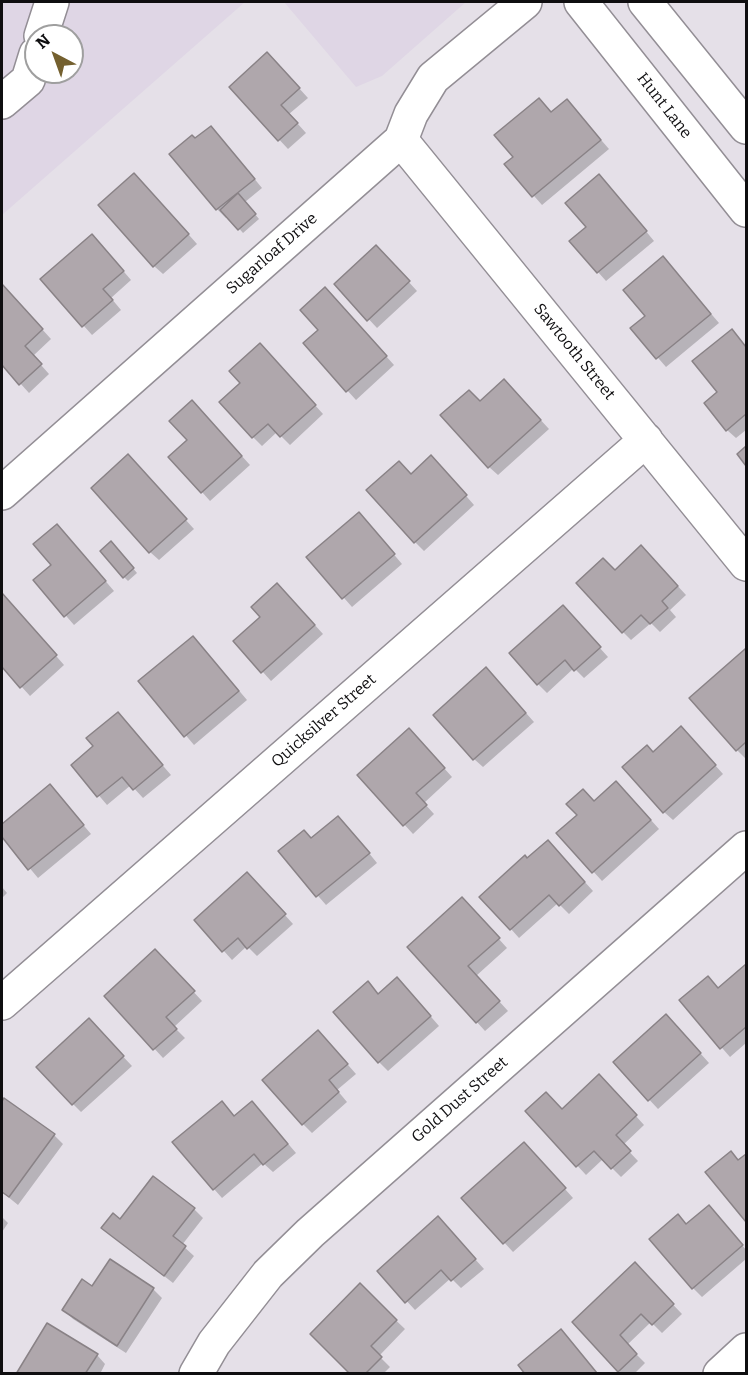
<!DOCTYPE html>
<style>
body{margin:0}
#map{position:relative;width:748px;height:1375px;overflow:hidden;background:#e5e0e8;font-family:Bitter,serif}
canvas{display:block}
.frame{position:absolute;inset:0;border:3px solid #0f0e10;pointer-events:none}
.north{position:absolute;left:24px;top:24px;width:60px;height:60px;box-sizing:border-box;background:#fff;border:2px solid #9f9f9f;border-radius:50%;rotate:319deg;font-size:16px;font-weight:700;line-height:24px;text-align:center;color:#0f0e10}
.north::after{content:'';display:block;margin:auto;width:21px;height:27px;background:#74602f;clip-path:polygon(50% 0,100% 100%,50% 72%,0 100%)}
</style>
<div id="map">
<canvas width="748" height="1375"></canvas>
<div class="frame"></div>
<div class="north">N</div>
</div>
<script>
const ctx = document.querySelector('canvas').getContext('2d');
ctx.lineJoin = 'round';
function fill(path, color) {
  ctx.fillStyle = color;
  ctx.fill(path, 'evenodd');
}
function toPath(rows) {
  const path = new Path2D();
  for (const r of rows) {
    path.moveTo(r[0], r[1]);
    for (let i = 2; i < r.length; i += 2) path.lineTo(r[i], r[i + 1]);
  }
  return path;
}
function strokePath(path, color, width, dash) {
  ctx.strokeStyle = color;
  ctx.lineWidth = width;
  ctx.lineCap = dash ? 'butt' : 'round';
  ctx.setLineDash(dash || []);
  ctx.stroke(path);
}
function write(font, color, halo, rows, align = 'center') {
  ctx.font = font + ' Bitter,serif';
  ctx.lineWidth = 4.5;
  ctx.setLineDash([]);
  ctx.textBaseline = 'middle';
  ctx.strokeStyle = halo;
  ctx.fillStyle = color;
  for (const [text, x, y, turn = 0] of rows) {
    ctx.save();
    ctx.translate(x, y);
    ctx.rotate((+turn || 0) * Math.PI / 180);
    ctx.textAlign = isNaN(turn) ? turn : align;
    if (halo) ctx.strokeText(text, 0, 0);
    ctx.fillText(text, 0, 0);
    ctx.restore();
  }
}
fill(toPath([
 [2,2,245,2,2,215],
 [36,36,72,36,72,72,36,72],
 [284,2,466,2,382,76,356,87]
]), '#dfd6e5');
fill(toPath([
 [276,63,308,98,289,114,306,133,288,149,231,88],
 [567,101,609,149,542,205,506,164,515,157,552,114],
 [220,137,262,188,245,202,259,219,243,233,228,216,226,218,217,209,195,140],
 [143,183,197,244,163,274,154,266],
 [608,185,654,241,606,281,598,272],
 [101,245,131,280,111,298,121,310,92,335,42,279],
 [385,256,417,291,377,328,336,284],
 [671,267,719,323,666,367,632,328,647,316],
 [2,285,51,339,33,356,49,374,29,393,2,363],
 [334,298,394,365,356,400,305,344,320,331],
 [732,331,746,347,746,430,736,438,727,430,719,392],
 [269,354,323,414,290,445,277,432,262,446,253,437,243,383],
 [513,390,549,429,498,475,489,467,480,403],
 [201,411,250,465,210,501,202,492,189,440],
 [136,465,194,529,159,560,150,552],
 [440,466,474,505,424,551,415,542,411,476],
 [367,523,402,564,352,607,308,557],
 [66,535,114,591,74,625,35,580,53,565],
 [115,547,137,573,128,581,124,577],
 [650,556,686,595,670,610,676,617,660,632,651,623,631,640,623,632,615,572],
 [286,593,323,634,271,681,235,641],
 [2,594,64,665,30,696,2,665],
 [571,616,608,657,584,678,574,668,547,693,538,684],
 [202,647,247,700,194,745,140,681],
 [745,651,746,652,746,759,737,750],
 [495,678,534,722,483,767,474,759],
 [118,714,171,775,143,798,131,785,107,805,73,765,95,746],
 [690,737,723,774,673,820,664,812,653,754],
 [418,739,452,777,424,803,434,814,413,834,359,775],
 [50,786,91,834,38,878,2,835,2,826],
 [625,791,659,829,602,881,558,833,594,802],
 [347,826,377,863,326,905,280,852],
 [556,850,593,891,569,914,558,903,519,938,511,929,528,860],
 [256,883,293,924,257,956,247,946,232,960,196,920],
 [2,887,7,893,2,898],
 [471,908,507,948,476,976,508,1011,485,1031,409,947],
 [164,960,202,1001,174,1027,185,1038,163,1058,106,996],
 [746,966,746,1043,730,1057,681,1001,718,989],
 [406,988,439,1026,388,1071,379,1062,379,995],
 [675,1025,709,1063,658,1109,615,1063],
 [97,1029,132,1066,81,1112,73,1104],
 [327,1041,356,1074,337,1090,347,1102,312,1133,303,1124],
 [608,1085,644,1125,623,1145,638,1161,621,1177,603,1159,586,1175,527,1111,562,1110],
 [5,1100,54,1135,63,1144,18,1205,2,1192,2,1104],
 [261,1112,296,1153,273,1172,263,1163,222,1198,214,1189,235,1117],
 [532,1152,573,1198,513,1252,463,1198],
 [746,1156,746,1220,707,1172,739,1162],
 [194,1209,203,1218,182,1245,194,1256,173,1283,103,1228,120,1221],
 [718,1215,746,1250,746,1259,702,1297,693,1288,687,1225],
 [2,1217,8,1223,2,1232],
 [446,1227,484,1269,461,1288,451,1278,415,1310,379,1271],
 [110,1261,153,1289,162,1298,126,1353,73,1319,64,1310,93,1288],
 [635,1265,682,1314,662,1333,651,1322,627,1345,645,1363,634,1374,622,1374,574,1322],
 [360,1286,405,1329,379,1356,390,1367,383,1374,352,1374],
 [97,1355,105,1364,100,1374,18,1374]
]), '#0003');
const building = toPath([
 [267,52,300,88,281,105,298,123,278,141,229,87,267,52],
 [539,98,551,112,567,99,601,140,532,197,504,164,513,157,494,135,539,98],
 [211,126,255,179,216,210,169,154,192,135,195,138,211,126],
 [134,173,189,234,153,267,98,205,134,173],
 [599,174,647,231,597,273,569,241,586,227,565,203,599,174],
 [238,193,256,214,238,230,220,210,238,193],
 [92,234,124,271,103,289,113,300,82,327,40,279,92,234],
 [376,245,410,281,367,321,334,284,376,245],
 [663,256,711,314,656,359,630,328,645,316,623,290,663,256],
 [2,284,43,329,25,346,42,364,19,385,2,365,2,284],
 [325,287,387,356,346,392,303,343,318,330,300,310,325,287],
 [732,329,746,347,746,414,726,431,704,403,717,392,692,361,732,329],
 [260,343,316,405,280,437,268,424,252,438,219,402,240,383,229,371,260,343],
 [504,379,541,420,488,468,440,415,469,390,480,401,504,379],
 [192,400,242,456,201,493,168,457,187,440,169,421,192,400],
 [746,446,746,466,737,454,746,446],
 [128,454,187,519,149,553,91,488,128,454],
 [431,455,467,495,414,543,366,490,399,461,411,474,431,455],
 [359,512,395,554,342,599,306,557,359,512],
 [57,524,106,581,64,617,33,580,51,565,33,544,57,524],
 [111,541,134,568,123,578,100,551,111,541],
 [641,545,678,586,662,601,668,608,650,624,641,615,622,633,576,583,603,558,615,570,641,545],
 [277,583,315,625,261,673,233,641,260,617,251,607,277,583],
 [2,593,57,655,20,688,2,667,2,593],
 [563,605,601,647,574,671,565,660,537,685,509,653,563,605],
 [193,636,239,691,184,737,138,681,193,636],
 [745,649,746,651,746,742,736,751,689,698,745,649],
 [486,667,526,713,473,760,433,715,486,667],
 [118,712,163,765,133,790,122,777,97,797,71,765,93,746,86,738,118,712],
 [681,726,716,765,663,813,622,767,647,745,653,752,681,726],
 [409,728,445,768,416,793,427,805,403,826,357,775,409,728],
 [616,781,651,820,592,873,556,833,577,815,566,804,583,789,594,801,616,781],
 [50,784,84,825,28,870,2,837,2,824,50,784],
 [338,816,370,853,316,897,278,851,304,830,311,838,338,816],
 [548,840,585,882,559,906,549,895,510,930,479,897,525,855,527,858,548,840],
 [247,872,286,914,247,949,238,938,222,952,194,920,247,872],
 [462,897,500,938,468,966,500,1001,476,1023,407,947,462,897],
 [155,949,195,991,166,1017,177,1029,153,1050,104,996,155,949],
 [746,964,746,1027,720,1049,679,1000,708,976,718,988,746,964],
 [397,977,431,1016,378,1063,333,1012,368,981,378,994,397,977],
 [666,1014,701,1053,648,1101,613,1062,666,1014],
 [89,1018,124,1056,72,1105,36,1067,89,1018],
 [318,1030,348,1064,329,1080,339,1092,302,1125,262,1080,318,1030],
 [599,1074,637,1115,616,1135,631,1151,611,1169,594,1151,576,1167,525,1111,546,1092,562,1109,599,1074],
 [4,1098,55,1134,9,1197,2,1192,2,1101,4,1098],
 [222,1101,234,1116,252,1101,288,1144,263,1165,254,1154,213,1190,172,1142,222,1101],
 [524,1142,566,1188,503,1244,461,1198,524,1142],
 [731,1151,738,1160,746,1154,746,1222,705,1172,731,1151],
 [153,1176,195,1208,173,1236,186,1246,164,1276,101,1228,113,1213,120,1219,153,1176],
 [709,1205,743,1245,692,1289,649,1239,678,1214,686,1224,709,1205],
 [438,1216,476,1259,451,1281,441,1270,405,1303,377,1271,438,1216],
 [110,1259,154,1288,117,1346,62,1310,82,1279,92,1286,110,1259],
 [635,1262,674,1304,652,1325,641,1314,620,1335,637,1354,618,1372,572,1322,635,1262],
 [360,1283,397,1320,371,1346,382,1357,365,1374,350,1374,310,1334,360,1283],
 [47,1323,98,1354,85,1374,16,1374,47,1323],
 [561,1329,597,1373,597,1374,525,1374,518,1365,561,1329]
]);
fill(building, '#afa7ac');
strokePath(building, '#898286', 1.5);
const minor = toPath([
 [41,36,52,2],
 [2,102,28,80,36,54],
 [401,140,746,564],
 [2,493,401,140,411,114,433,78,525,2],
 [2,1003,646,440],
 [196,1374,214,1343,268,1274,310,1233,746,848],
 [720,1374,746,1350]
]);
const major = toPath([
 [581,2,746,210],
 [645,2,746,127]
]);
strokePath(minor, '#938e95', 36);
strokePath(major, '#938e95', 36);
strokePath(minor, '#fff', 33);
strokePath(major, '#fff', 33);
write('16px', '#0f0e10', '#fff', [
 ["Hunt Lane",664,106,52],
 ["Sugarloaf Drive",272,254,-41],
 ["Sawtooth Street",574,352,51],
 ["Quicksilver Street",324,721,-41],
 ["Gold Dust Street",460,1100,-41]
]);
</script>
